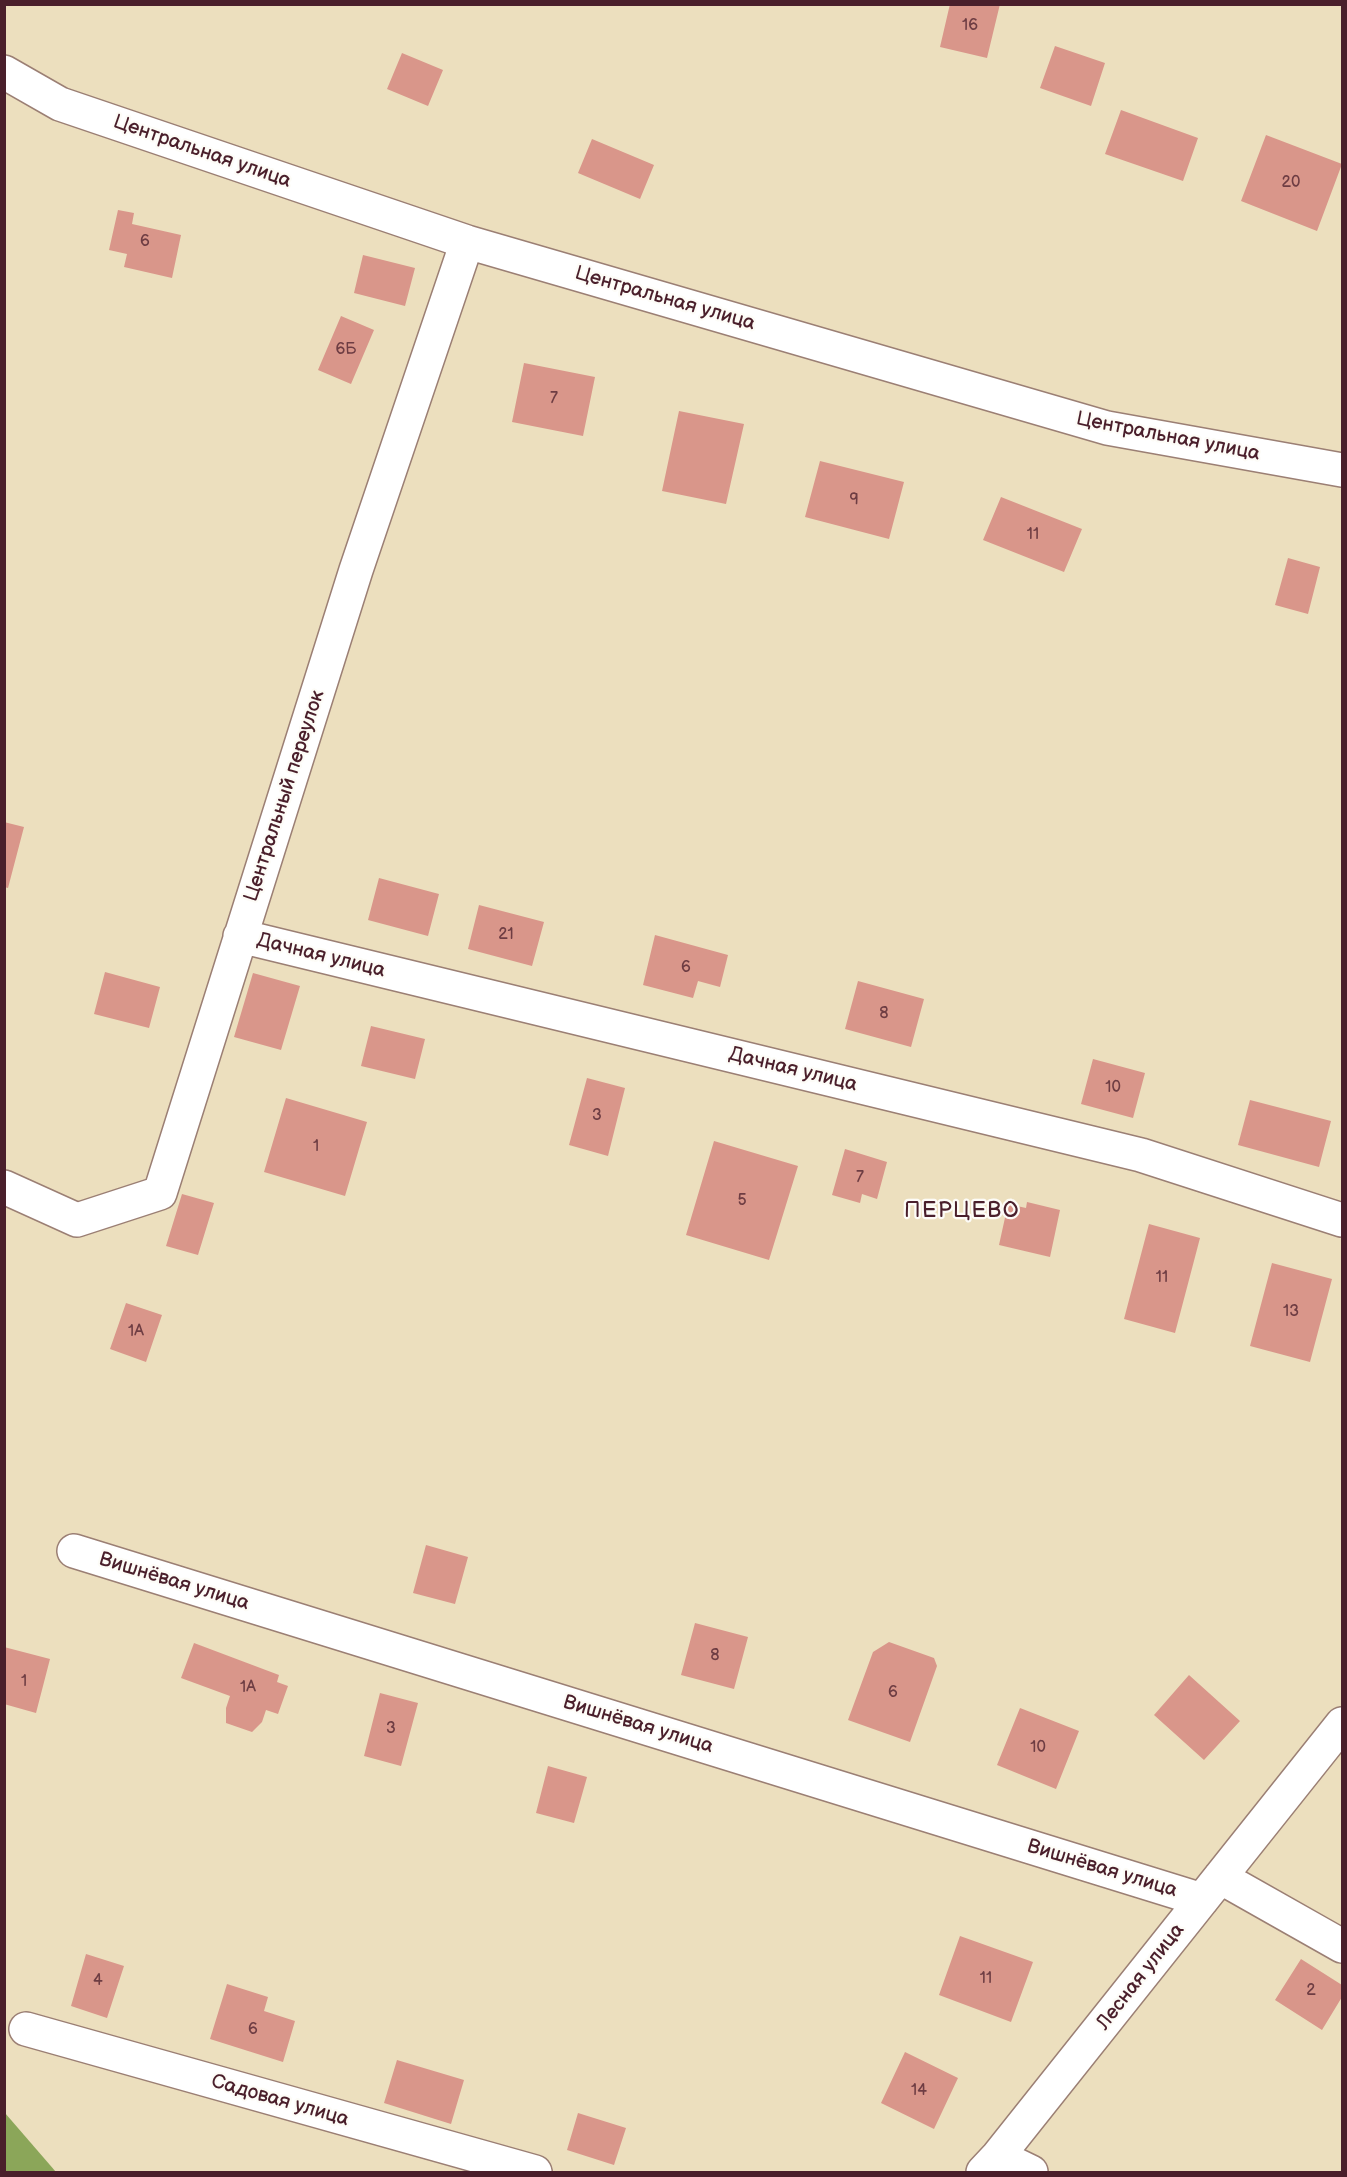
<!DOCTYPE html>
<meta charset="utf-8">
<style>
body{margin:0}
#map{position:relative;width:1347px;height:2177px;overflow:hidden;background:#ecdfbe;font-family:"Balsamiq Sans",sans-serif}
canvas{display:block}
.frame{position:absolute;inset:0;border:6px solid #4a1f2b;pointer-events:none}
</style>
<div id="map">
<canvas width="1347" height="2177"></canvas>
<div class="frame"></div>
</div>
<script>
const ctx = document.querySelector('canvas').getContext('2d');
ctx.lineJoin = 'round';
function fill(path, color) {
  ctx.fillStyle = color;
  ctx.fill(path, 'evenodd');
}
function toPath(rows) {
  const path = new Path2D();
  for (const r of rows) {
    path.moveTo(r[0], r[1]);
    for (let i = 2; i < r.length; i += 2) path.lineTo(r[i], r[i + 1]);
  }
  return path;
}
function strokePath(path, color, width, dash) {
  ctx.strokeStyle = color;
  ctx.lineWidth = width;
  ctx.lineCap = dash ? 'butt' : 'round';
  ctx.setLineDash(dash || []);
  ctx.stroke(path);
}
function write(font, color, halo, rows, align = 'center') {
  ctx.font = font + ' "Balsamiq Sans",sans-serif';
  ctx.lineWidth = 4.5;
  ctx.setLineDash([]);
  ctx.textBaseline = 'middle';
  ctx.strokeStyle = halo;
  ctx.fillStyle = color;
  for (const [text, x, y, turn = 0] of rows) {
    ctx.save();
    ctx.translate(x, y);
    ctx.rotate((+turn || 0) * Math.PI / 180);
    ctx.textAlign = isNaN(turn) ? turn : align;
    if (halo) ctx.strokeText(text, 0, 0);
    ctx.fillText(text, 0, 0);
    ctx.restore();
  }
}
fill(toPath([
 [4,2113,5,2113,56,2172,5,2172]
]), '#8ba659');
fill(toPath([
 [950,4,1000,4,987,58,940,47],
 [1055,46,1105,63,1091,106,1040,88],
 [402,53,443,70,428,106,387,89],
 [1121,110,1198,138,1183,181,1105,154],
 [1266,135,1342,164,1317,231,1241,201],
 [592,139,654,165,640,199,578,173],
 [118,210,134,213,132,224,181,235,172,278,124,267,127,254,109,250],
 [363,255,415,268,405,306,354,293],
 [341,316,374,330,351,384,318,370],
 [524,363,595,377,583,436,512,422],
 [679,411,744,424,726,504,662,491],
 [820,461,904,482,889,539,805,517],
 [1001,497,1082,529,1064,572,983,540],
 [1288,558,1320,567,1308,614,1275,605],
 [4,822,24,827,8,888,4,887],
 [379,878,439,894,428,936,368,920],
 [479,905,544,922,532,966,468,949],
 [655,935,728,955,720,987,698,981,693,998,643,985],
 [105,972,160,987,149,1028,94,1014],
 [253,973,300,986,281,1050,234,1037],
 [858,981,924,999,911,1047,845,1029],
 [371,1026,425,1039,415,1079,361,1066],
 [1093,1059,1145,1073,1133,1118,1081,1104],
 [587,1078,625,1088,608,1156,569,1145],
 [286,1098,367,1122,345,1196,264,1172],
 [1250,1100,1331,1121,1319,1167,1238,1145],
 [714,1141,798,1166,769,1260,686,1235],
 [845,1149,887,1162,877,1199,862,1194,860,1203,832,1195],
 [182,1194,214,1203,198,1255,166,1246],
 [1027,1202,1060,1210,1050,1257,999,1245,1008,1204,1026,1208],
 [1149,1224,1200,1238,1175,1333,1124,1319],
 [1272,1263,1332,1279,1310,1362,1250,1346],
 [126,1303,162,1315,146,1362,110,1349],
 [426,1545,468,1557,455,1604,413,1593],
 [695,1623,748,1637,734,1689,681,1675],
 [889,1642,934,1658,937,1666,910,1742,848,1720,873,1652],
 [194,1643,279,1675,277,1682,288,1686,278,1714,266,1710,262,1722,252,1732,226,1723,226,1708,230,1696,181,1678],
 [4,1647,50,1659,36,1713,4,1704],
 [1189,1675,1240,1721,1204,1760,1154,1715],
 [380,1693,418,1703,401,1766,364,1756],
 [1020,1708,1079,1731,1056,1789,997,1765],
 [548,1766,587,1777,574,1823,536,1813],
 [960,1936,1033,1962,1011,2022,939,1995],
 [86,1954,124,1966,107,2018,71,2006],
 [1301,1959,1342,1985,1342,1997,1322,2030,1275,2000],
 [227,1984,268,1997,264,2011,295,2021,283,2062,210,2039],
 [905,2052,958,2078,934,2129,881,2103],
 [397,2060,464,2080,451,2124,384,2103],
 [578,2113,626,2128,614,2165,567,2150]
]), '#d9968a');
const minor = toPath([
 [4,72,60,104,467,242,1107,428,1342,470],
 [240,936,1141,1155,1342,1220],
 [4,1187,77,1220,160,1193,356,570,467,242],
 [74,1551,1202,1900],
 [1220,1877,1342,1946],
 [26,2029,535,2172],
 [998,2156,1031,2172],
 [983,2172,998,2156,1342,1724]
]);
strokePath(minor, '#9b7f74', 36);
strokePath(minor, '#fff', 33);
write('16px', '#6e3d43', null, [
 ["16",970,26],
 ["20",1291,183],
 ["6",145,242],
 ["6Б",346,350],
 ["7",554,399],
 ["9",854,500],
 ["11",1033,535],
 ["21",506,935],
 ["6",686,968],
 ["8",884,1014],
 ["10",1113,1088],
 ["3",597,1116],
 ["1",316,1147],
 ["7",860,1178],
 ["5",742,1201],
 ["11",1162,1278],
 ["13",1291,1312],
 ["1А",136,1332],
 ["8",715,1656],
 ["1",24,1682],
 ["1А",248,1688],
 ["6",893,1693],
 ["3",391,1729],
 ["10",1038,1748],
 ["11",986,1979],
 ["4",98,1981],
 ["2",1311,1991],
 ["6",253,2030],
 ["14",919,2091]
]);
write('20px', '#4a1f2b', '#fdfcf7', [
 ["Центральная улица",202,152,19],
 ["Центральная улица",665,299,16],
 ["Центральная улица",1168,437,11],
 ["Центральный переулок",285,796,-72],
 ["Дачная улица",321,956,14],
 ["Дачная улица",793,1070,14],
 ["Вишнёвая улица",174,1582,17],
 ["Вишнёвая улица",638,1725,17],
 ["Вишнёвая улица",1102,1869,17],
 ["Лесная улица",1141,1977,-52],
 ["Садовая улица",280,2101,16]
]);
ctx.letterSpacing = '1.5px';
write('22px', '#4a1f2b', '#fdfcf7', [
 ["ПЕРЦЕВО",962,1211]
]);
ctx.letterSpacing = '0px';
</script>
